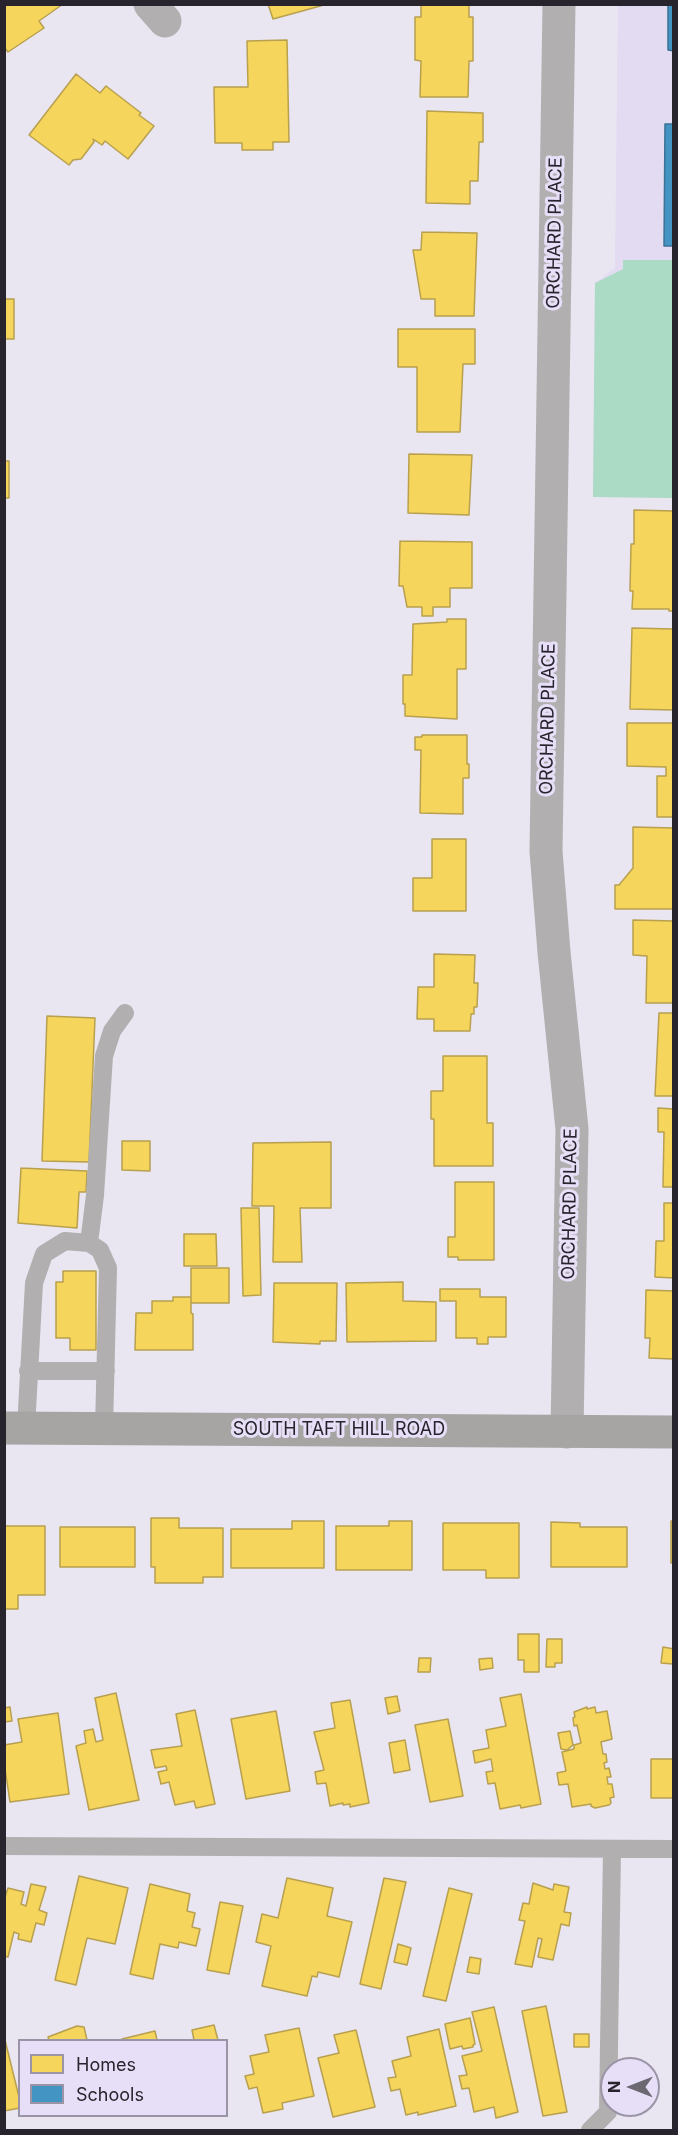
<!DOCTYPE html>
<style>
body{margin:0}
#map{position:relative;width:678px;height:2135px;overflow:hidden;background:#e9e5f1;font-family:Inter,sans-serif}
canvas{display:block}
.frame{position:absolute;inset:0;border:6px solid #27242d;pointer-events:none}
.legend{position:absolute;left:18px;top:2039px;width:210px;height:78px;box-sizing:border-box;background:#e7dff7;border:2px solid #9a94a6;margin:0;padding:8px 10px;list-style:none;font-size:18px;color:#27242d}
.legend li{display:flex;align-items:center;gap:12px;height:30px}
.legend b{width:30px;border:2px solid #9a94a6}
.north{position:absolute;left:600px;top:2057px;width:60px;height:60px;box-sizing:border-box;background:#e7dff7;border:2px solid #9a94a6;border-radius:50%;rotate:270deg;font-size:16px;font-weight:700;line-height:24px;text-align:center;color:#27242d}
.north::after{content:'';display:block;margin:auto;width:21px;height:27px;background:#6b6872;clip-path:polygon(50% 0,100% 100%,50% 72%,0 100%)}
</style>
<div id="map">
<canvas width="678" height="2135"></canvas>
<div class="frame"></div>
<ul class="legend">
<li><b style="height:16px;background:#f6d55c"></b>Homes</li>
<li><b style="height:16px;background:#4393c3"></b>Schools</li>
</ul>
<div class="north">N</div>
</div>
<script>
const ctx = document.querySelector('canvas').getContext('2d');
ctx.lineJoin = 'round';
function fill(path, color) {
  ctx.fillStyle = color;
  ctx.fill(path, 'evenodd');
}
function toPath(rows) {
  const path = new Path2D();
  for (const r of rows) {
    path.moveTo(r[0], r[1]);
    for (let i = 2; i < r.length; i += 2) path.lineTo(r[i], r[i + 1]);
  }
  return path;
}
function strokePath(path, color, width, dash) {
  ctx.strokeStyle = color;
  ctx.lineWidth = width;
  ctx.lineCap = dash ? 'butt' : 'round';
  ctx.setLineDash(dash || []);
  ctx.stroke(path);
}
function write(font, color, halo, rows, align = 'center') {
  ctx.font = font + ' Inter,sans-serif';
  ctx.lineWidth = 6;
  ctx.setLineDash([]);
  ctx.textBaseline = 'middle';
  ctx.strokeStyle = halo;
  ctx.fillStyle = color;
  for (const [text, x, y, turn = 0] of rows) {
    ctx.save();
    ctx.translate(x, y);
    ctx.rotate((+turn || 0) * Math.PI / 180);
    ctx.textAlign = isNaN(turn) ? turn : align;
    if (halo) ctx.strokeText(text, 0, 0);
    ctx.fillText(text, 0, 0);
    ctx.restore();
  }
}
fill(toPath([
 [618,5,673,5,673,498,593,497,595,283,615,268]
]), '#e3dbf2');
fill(toPath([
 [623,260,673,260,673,498,593,497,595,283,623,269]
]), '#abdbc4');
const homes = toPath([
 [4,4,63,4,39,21,44,28,8,52,4,47,4,4],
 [268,4,323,4,324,5,273,19,268,4],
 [421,4,469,4,469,17,473,17,473,61,469,61,468,97,420,97,421,61,415,60,415,17,421,17,421,4],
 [287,40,289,142,273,142,273,150,242,150,242,143,215,143,214,87,248,87,247,41,287,40],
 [76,74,100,93,106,86,141,113,139,115,154,126,128,159,105,141,102,145,93,139,94,142,81,159,73,160,69,165,29,135,76,74],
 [427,111,483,113,483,142,479,142,478,181,470,181,470,204,426,203,427,111],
 [422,232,477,233,474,316,435,316,435,299,421,299,413,250,421,250,422,232],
 [4,299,14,299,14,339,5,339,5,356,4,299],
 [398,329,475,329,475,364,463,364,460,432,417,432,417,367,398,367,398,329],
 [409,454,472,455,469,515,408,513,409,454],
 [4,461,9,461,9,498,4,498,4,461],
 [634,510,674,511,674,611,669,611,669,609,632,609,633,591,630,591,631,544,634,544,634,510],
 [400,541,472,542,472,588,450,588,450,607,433,607,433,616,422,616,422,607,407,607,403,586,399,586,400,541],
 [447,619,466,619,466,669,457,669,457,719,405,716,405,704,403,704,403,675,412,675,413,624,447,622,447,619],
 [632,628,674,629,674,710,630,709,632,628],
 [627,723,674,723,674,817,657,817,657,776,666,776,666,767,627,766,627,723],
 [422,735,467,735,467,764,469,764,469,778,463,778,463,814,420,813,421,750,415,750,415,737,422,737,422,735],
 [633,827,674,828,674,909,615,909,615,885,619,885,633,868,633,827],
 [432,839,466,839,466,911,413,911,413,878,432,878,432,839],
 [633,920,674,921,674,1003,646,1003,647,956,633,955,633,920],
 [434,954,475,955,474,983,478,983,477,1007,474,1007,474,1014,471,1014,470,1031,434,1031,434,1019,417,1019,418,987,434,987,434,954],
 [659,1013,674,1013,674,1096,655,1096,659,1013],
 [47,1016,95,1018,89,1162,42,1161,47,1016],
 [443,1056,487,1056,487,1123,493,1123,493,1166,434,1166,434,1119,431,1119,431,1091,443,1091,443,1056],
 [658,1108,674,1109,674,1187,663,1187,664,1132,658,1132,658,1108],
 [122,1141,150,1141,150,1171,122,1170,122,1141],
 [331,1142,331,1208,300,1208,302,1262,273,1262,274,1206,252,1206,253,1143,331,1142],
 [21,1168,87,1171,86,1192,79,1192,77,1228,18,1223,21,1168],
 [455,1182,494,1182,494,1260,458,1260,458,1257,448,1257,448,1237,455,1237,455,1182],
 [664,1203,674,1203,674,1278,655,1277,656,1241,664,1241,664,1203],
 [241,1208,259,1208,261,1295,243,1296,241,1208],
 [184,1234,216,1234,217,1266,184,1266,184,1234],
 [191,1268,229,1268,229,1303,191,1303,191,1268],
 [63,1271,96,1271,96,1350,70,1350,70,1338,56,1338,56,1282,63,1282,63,1271],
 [403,1282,403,1301,436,1302,436,1341,347,1342,346,1283,403,1282],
 [274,1283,337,1283,336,1341,320,1341,320,1344,273,1342,274,1283],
 [440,1289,480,1289,480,1297,506,1297,506,1337,488,1337,488,1344,477,1344,477,1338,456,1338,456,1301,440,1301,440,1289],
 [646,1290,674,1291,674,1362,673,1359,649,1358,650,1338,645,1338,646,1290],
 [173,1297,191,1297,191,1313,193,1314,193,1350,135,1350,136,1313,152,1313,152,1301,173,1301,173,1297],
 [151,1518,179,1518,179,1528,223,1528,223,1577,203,1577,203,1583,155,1583,155,1567,151,1567,151,1518],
 [292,1521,324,1521,324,1568,231,1568,231,1529,292,1529,292,1521],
 [389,1521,412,1521,412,1570,336,1570,336,1526,389,1526,389,1521],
 [671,1521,674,1521,674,1563,671,1563,671,1521],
 [551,1522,580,1523,580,1527,627,1527,627,1567,551,1567,551,1522],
 [443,1523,519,1523,519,1578,486,1578,486,1570,443,1570,443,1523],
 [4,1526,45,1526,45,1595,18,1595,18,1609,4,1609,4,1526],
 [60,1527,135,1527,135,1567,60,1567,60,1527],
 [518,1634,539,1634,539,1672,524,1672,524,1660,518,1660,518,1634],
 [547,1639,562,1639,562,1663,555,1663,555,1667,546,1667,547,1639],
 [663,1647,674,1649,673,1664,661,1663,663,1647],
 [419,1658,431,1658,430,1672,418,1672,419,1658],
 [492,1658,493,1668,480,1670,479,1659,492,1658],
 [116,1693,139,1800,89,1810,76,1746,86,1743,84,1731,93,1729,96,1742,103,1740,95,1698,116,1693],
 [521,1694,541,1804,521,1808,520,1805,500,1809,495,1783,488,1784,486,1772,493,1771,491,1759,475,1763,473,1751,489,1748,486,1730,506,1726,500,1698,521,1694],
 [397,1696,400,1711,388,1714,385,1698,397,1696],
 [350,1700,369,1803,350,1807,350,1804,343,1805,343,1803,330,1806,326,1783,317,1784,315,1772,324,1770,314,1732,335,1728,331,1703,350,1700],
 [10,1707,12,1721,4,1722,4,1708,10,1707],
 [587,1707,587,1709,595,1707,596,1713,607,1711,612,1739,601,1742,603,1754,606,1754,607,1762,604,1763,605,1769,609,1768,611,1777,607,1777,608,1784,612,1784,614,1797,610,1798,611,1803,609,1805,595,1808,591,1806,591,1804,572,1807,568,1784,559,1785,557,1773,566,1771,562,1752,574,1749,574,1745,581,1743,577,1725,574,1726,573,1718,575,1717,574,1712,587,1707],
 [195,1710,215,1804,196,1808,194,1801,175,1805,169,1782,161,1784,158,1772,167,1770,166,1766,155,1768,151,1750,182,1746,176,1714,195,1710],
 [276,1711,290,1791,246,1799,231,1719,276,1711],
 [58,1713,69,1794,10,1802,4,1762,4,1745,22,1742,18,1719,58,1713],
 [448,1719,463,1796,430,1802,415,1725,448,1719],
 [570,1731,573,1745,567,1750,561,1749,558,1733,570,1731],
 [405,1740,410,1770,394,1773,389,1743,405,1740],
 [651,1759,674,1759,674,1798,651,1798,651,1759],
 [79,1876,128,1888,115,1944,87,1938,76,1985,55,1980,79,1876],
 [287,1878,333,1888,327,1916,352,1922,339,1977,318,1972,317,1977,312,1976,307,1996,262,1986,271,1946,256,1942,262,1914,278,1918,287,1878],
 [384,1878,406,1882,381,1989,360,1984,384,1878],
 [533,1883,553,1890,554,1884,569,1887,564,1912,571,1913,569,1926,561,1924,553,1960,538,1957,542,1939,538,1938,532,1967,515,1964,525,1921,519,1920,523,1903,529,1904,533,1883],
 [31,1884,46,1887,39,1910,47,1913,44,1925,36,1923,31,1942,18,1939,19,1934,14,1932,8,1957,4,1956,4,1900,8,1888,24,1892,21,1904,26,1906,31,1884],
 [150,1884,190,1894,187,1911,195,1913,192,1927,200,1929,196,1946,179,1942,178,1948,160,1944,153,1979,130,1974,150,1884],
 [449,1888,472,1894,446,2001,423,1996,449,1888],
 [220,1902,243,1906,229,1974,207,1970,220,1902],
 [398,1944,411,1948,407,1965,394,1962,398,1944],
 [470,1957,481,1959,479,1974,467,1972,470,1957],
 [546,2006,567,2112,543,2116,522,2011,546,2006],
 [494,2007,518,2112,496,2118,494,2107,474,2112,469,2088,462,2089,459,2076,467,2075,462,2056,482,2051,472,2012,494,2007],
 [470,2018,475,2044,473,2045,473,2047,463,2049,462,2046,450,2049,445,2024,470,2018],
 [214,2025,218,2040,194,2040,192,2030,214,2025],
 [77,2026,84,2027,87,2040,49,2040,48,2037,77,2026],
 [299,2028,314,2096,282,2103,283,2109,263,2113,257,2087,249,2089,245,2076,254,2074,250,2056,269,2052,265,2035,299,2028],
 [439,2029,456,2106,418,2115,418,2112,406,2115,400,2089,391,2091,388,2078,396,2077,392,2061,411,2056,407,2037,439,2029],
 [356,2030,375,2107,333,2117,318,2058,339,2053,334,2035,356,2030],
 [155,2031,157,2040,122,2040,122,2039,155,2031],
 [574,2034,589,2034,589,2047,574,2047,574,2034],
 [4,2036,20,2101,20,2108,4,2111,4,2036]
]);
fill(homes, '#f6d55c');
strokePath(homes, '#b8a04e', 1.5);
const schools = toPath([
 [668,4,674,4,674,51,668,50,668,4],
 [665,124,674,124,674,246,664,246,665,124]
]);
fill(schools, '#4393c3');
strokePath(schools, '#3b7296', 1.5);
strokePath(toPath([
 [89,1243,95,1195,104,1056,112,1031,125,1013],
 [28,1371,106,1371],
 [26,1428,34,1283,44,1254,65,1241,89,1243,100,1250,108,1268,104,1428],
 [4,1846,674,1849],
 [590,2130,608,2112,612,1849]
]), '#b1afaf', 18);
strokePath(toPath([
 [150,4,165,21],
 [559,4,546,851,554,952,572,1129,567,1432]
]), '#b1afaf', 33);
strokePath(toPath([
 [4,1428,674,1432]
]), '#a7a5a4', 33);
write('18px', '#27242d', '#e7dff7', [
 ["ORCHARD PLACE",555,233,-89],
 ["ORCHARD PLACE",548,719,-89],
 ["ORCHARD PLACE",570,1204,-89],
 ["SOUTH TAFT HILL ROAD",339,1430]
]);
</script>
